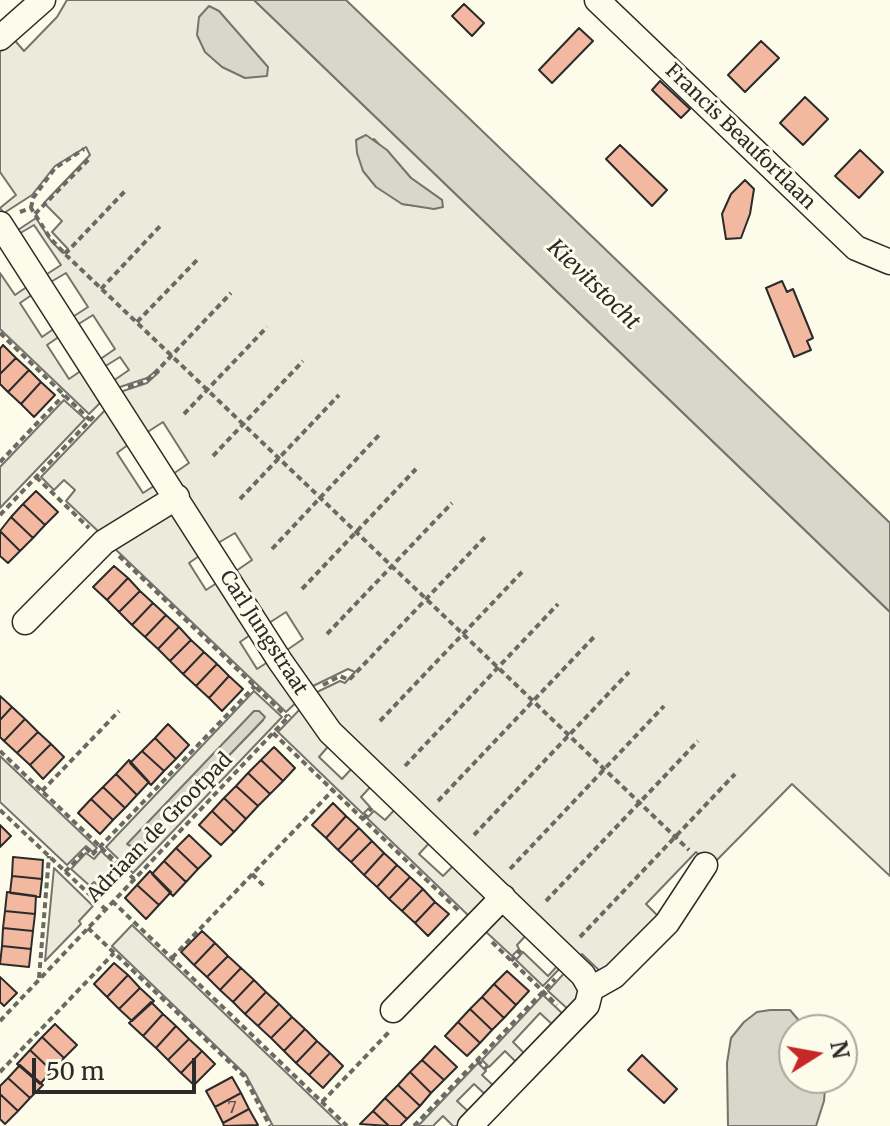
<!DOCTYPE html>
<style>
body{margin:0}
#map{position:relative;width:890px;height:1126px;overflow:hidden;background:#fdfbea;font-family:Merriweather,serif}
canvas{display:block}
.north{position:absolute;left:778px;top:1014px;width:80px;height:80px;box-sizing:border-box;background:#fdfbea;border:2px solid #a9a89e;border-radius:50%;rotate:79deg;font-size:22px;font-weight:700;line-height:32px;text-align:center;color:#2b2b2b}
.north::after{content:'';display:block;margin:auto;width:28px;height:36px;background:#c62828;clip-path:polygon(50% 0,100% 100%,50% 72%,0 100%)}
.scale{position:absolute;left:32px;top:1058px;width:164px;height:36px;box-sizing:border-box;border:4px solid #2b2b2b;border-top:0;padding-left:10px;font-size:24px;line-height:28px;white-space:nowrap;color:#2b2b2b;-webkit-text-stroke:6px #fdfbea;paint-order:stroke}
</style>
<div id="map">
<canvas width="890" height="1126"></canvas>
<div class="north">N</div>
<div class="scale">50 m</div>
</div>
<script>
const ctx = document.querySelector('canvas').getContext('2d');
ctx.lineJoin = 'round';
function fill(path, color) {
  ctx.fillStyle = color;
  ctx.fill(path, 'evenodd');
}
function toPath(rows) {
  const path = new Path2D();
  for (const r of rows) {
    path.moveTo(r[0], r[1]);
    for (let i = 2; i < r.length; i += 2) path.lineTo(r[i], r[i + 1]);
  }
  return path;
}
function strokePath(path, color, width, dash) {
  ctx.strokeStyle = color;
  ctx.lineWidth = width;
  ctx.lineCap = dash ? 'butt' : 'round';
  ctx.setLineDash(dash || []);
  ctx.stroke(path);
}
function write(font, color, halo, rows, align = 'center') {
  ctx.font = font + ' Merriweather,serif';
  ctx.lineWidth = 6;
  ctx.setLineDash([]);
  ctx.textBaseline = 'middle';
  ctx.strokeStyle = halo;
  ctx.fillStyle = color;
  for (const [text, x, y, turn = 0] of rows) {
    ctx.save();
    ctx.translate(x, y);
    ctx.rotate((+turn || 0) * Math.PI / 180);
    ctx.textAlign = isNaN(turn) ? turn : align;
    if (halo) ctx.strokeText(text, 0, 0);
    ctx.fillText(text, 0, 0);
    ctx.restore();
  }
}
const green = toPath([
 [67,0,254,0,890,612,890,876,792,784,711,866,696,852,646,904,664,922,604,975,582,954,578,957,334,723,315,693,340,681,345,683,355,672,348,669,311,687,287,650,303,639,286,612,269,623,236,571,252,560,235,533,218,543,173,474,189,463,163,422,146,433,120,392,147,383,159,372,157,370,147,378,117,388,113,381,129,370,120,357,104,367,99,360,115,349,93,315,77,325,71,318,88,307,66,273,49,283,44,276,61,265,34,225,17,235,15,232,36,218,51,241,63,253,68,249,52,232,62,221,44,203,90,155,86,147,55,166,32,195,4,213,0,208,16,195,0,172,0,44,11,36,24,51,57,17,67,0],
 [374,139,411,178,442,200,418,206,402,204,374,139],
 [0,273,15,295,31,284,36,292,20,303,42,337,58,326,63,334,47,345,69,379,85,368,105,398,89,414,0,329,0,273],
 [64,400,85,419,0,508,0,467,64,400],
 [110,405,133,441,117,453,143,493,160,482,162,492,100,533,66,501,75,490,64,480,54,490,41,477,110,405],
 [168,509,205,552,189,563,206,590,223,579,256,631,240,642,257,669,274,658,300,699,286,712,112,546,168,509],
 [254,691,282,717,133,873,106,847,254,691],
 [263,720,138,850,128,844,263,720],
 [304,705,332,742,319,757,342,779,355,765,374,783,361,797,370,807,363,814,278,732,304,705],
 [0,756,97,848,93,852,86,846,67,865,0,802,0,756],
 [398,806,433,839,419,854,443,876,457,862,488,895,471,918,367,818,374,811,385,820,398,806],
 [101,851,122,871,103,890,94,882,90,886,71,869,86,853,94,859,101,851],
 [54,868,93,906,79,921,81,924,45,961,54,868],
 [503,912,529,932,517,945,519,949,512,956,484,930,503,912],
 [132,925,342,1126,273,1126,246,1075,112,946,132,925],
 [523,952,548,976,561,962,563,965,543,986,516,960,523,952],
 [568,969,582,989,570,1011,548,991,568,969],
 [543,995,565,1016,555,1027,540,1013,513,1042,527,1056,519,1065,505,1051,489,1067,482,1060,543,995],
 [478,1063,486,1071,482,1075,496,1088,488,1097,474,1084,457,1101,471,1114,460,1126,453,1126,443,1116,433,1126,418,1126,478,1063]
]);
fill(green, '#ecebdb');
strokePath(green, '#74746e', 2);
const water = toPath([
 [254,0,346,0,890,523,890,612,254,0],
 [209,6,219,11,268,67,267,76,245,78,222,67,205,52,197,35,199,17,209,6],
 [366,135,387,150,411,178,442,200,443,207,434,209,402,204,376,187,363,171,357,153,356,140,366,135],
 [254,711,259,711,265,717,263,720,138,850,127,844,254,711],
 [770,1010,790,1010,807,1030,794,1030,794,1078,826,1078,824,1101,816,1126,728,1126,727,1063,731,1038,744,1022,757,1012,770,1010]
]);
fill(water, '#d8d7c9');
strokePath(water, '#74746e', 2);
const building = toPath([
 [464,4,484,23,472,36,452,16,464,4],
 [579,28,593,41,552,83,539,70,579,28],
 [761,41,779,58,745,92,728,75,761,41],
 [660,81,690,109,681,118,652,90,660,81],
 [805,97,828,119,803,145,780,123,805,97],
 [620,145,667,190,652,206,606,159,620,145],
 [860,150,883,172,859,198,835,176,860,150],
 [745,180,754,189,750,214,741,238,726,239,722,214,731,194,745,180],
 [782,281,787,292,793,289,813,338,807,341,811,350,794,357,766,288,782,281],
 [3,345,16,358,0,374,0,349,3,345],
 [16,358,29,370,8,392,0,384,0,374,16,358],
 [29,370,41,382,21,404,8,392,29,370],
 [41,382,55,395,34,417,21,404,41,382],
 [36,491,58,512,45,525,23,504,36,491],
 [23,504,45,525,33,538,11,517,23,504],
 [11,517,33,538,20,551,0,531,11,517],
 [0,531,20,551,8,563,0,556,0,531],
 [114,566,128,578,107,600,93,587,114,566],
 [128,578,140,591,119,612,107,600,128,578],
 [140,591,153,603,132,625,119,612,140,591],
 [153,603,166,615,145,637,132,625,153,603],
 [166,615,179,627,158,649,145,637,166,615],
 [179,627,191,640,170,661,158,649,179,627],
 [191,640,204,652,183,674,170,661,191,640],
 [204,652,217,664,196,686,183,674,204,652],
 [217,664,229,676,209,698,196,686,217,664],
 [229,676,243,689,222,711,209,698,229,676],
 [0,696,12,707,0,720,0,696],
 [12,707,25,719,4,741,0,737,0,720,12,707],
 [25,719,38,732,17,753,4,741,25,719],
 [168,724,189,745,176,759,155,738,168,724],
 [38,732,51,744,30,765,17,753,38,732],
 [155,738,176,759,164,771,142,751,155,738],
 [51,744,64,757,43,779,30,765,51,744],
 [274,747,295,768,283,781,261,760,274,747],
 [142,751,164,771,151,785,130,763,142,751],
 [129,760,149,782,137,795,116,774,129,760],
 [261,760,283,781,270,794,248,773,261,760],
 [248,773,270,794,258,806,236,786,248,773],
 [116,774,137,795,125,808,103,787,116,774],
 [236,786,258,806,246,819,224,798,236,786],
 [103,787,125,808,113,820,91,799,103,787],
 [224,798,246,819,234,832,212,811,224,798],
 [91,799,113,820,100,834,78,813,91,799],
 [333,803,346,816,326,838,312,825,333,803],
 [212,811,234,832,221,845,199,825,212,811],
 [346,816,359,828,338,850,326,838,346,816],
 [0,825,11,836,0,847,0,825],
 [359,828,372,841,351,862,338,850,359,828],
 [189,835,211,856,198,869,176,848,189,835],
 [372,841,384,853,364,875,351,862,372,841],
 [176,848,198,869,186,882,164,861,176,848],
 [384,853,397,865,377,887,364,875,384,853],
 [13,857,43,860,42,879,12,876,13,857],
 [164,861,186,882,173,896,152,874,164,861],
 [397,865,410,877,389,899,377,887,397,865],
 [150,871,171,892,159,905,137,885,150,871],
 [12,876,42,879,40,897,10,893,12,876],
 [410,877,423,889,402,911,389,899,410,877],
 [137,885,159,905,146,919,125,898,137,885],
 [423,889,435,902,415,923,402,911,423,889],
 [7,892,36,896,35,914,5,911,7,892],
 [435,902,449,914,428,936,415,923,435,902],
 [5,911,35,914,33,931,3,928,5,911],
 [3,928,33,931,31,949,2,946,3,928],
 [202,931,215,943,194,965,181,952,202,931],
 [215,943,228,956,207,977,194,965,215,943],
 [2,946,31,949,29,967,0,964,2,946],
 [228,956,241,968,220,990,207,977,228,956],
 [114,963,128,975,107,997,94,984,114,963],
 [241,968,254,980,233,1002,220,990,241,968],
 [507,971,529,991,516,1005,494,984,507,971],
 [128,975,140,988,119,1009,107,997,128,975],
 [0,977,17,993,4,1006,0,1002,0,977],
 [254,980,266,992,245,1014,233,1002,254,980],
 [494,984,516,1005,504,1018,482,997,494,984],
 [140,988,154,1001,132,1021,119,1009,140,988],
 [266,992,279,1004,258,1026,245,1014,266,992],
 [482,997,504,1018,492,1030,470,1009,482,997],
 [151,1002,163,1014,143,1036,129,1023,151,1002],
 [279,1004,292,1017,271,1038,258,1026,279,1004],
 [470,1009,492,1030,480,1043,458,1022,470,1009],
 [163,1014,176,1026,156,1048,143,1036,163,1014],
 [292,1017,305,1029,284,1051,271,1038,292,1017],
 [458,1022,480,1043,467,1056,445,1036,458,1022],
 [55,1024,77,1045,64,1058,42,1037,55,1024],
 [176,1026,189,1039,168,1060,156,1048,176,1026],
 [305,1029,317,1041,296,1063,284,1051,305,1029],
 [42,1037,64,1058,52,1071,30,1050,42,1037],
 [189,1039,202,1051,181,1073,168,1060,189,1039],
 [317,1041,330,1053,309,1075,296,1063,317,1041],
 [435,1046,457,1067,444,1080,422,1060,435,1046],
 [30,1050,52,1071,40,1084,17,1064,30,1050],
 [202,1051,215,1064,194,1085,181,1073,202,1051],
 [330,1053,343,1066,323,1088,309,1075,330,1053],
 [642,1055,677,1089,664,1103,628,1070,642,1055],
 [422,1060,444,1080,431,1093,410,1072,422,1060],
 [20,1065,43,1085,30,1098,8,1078,20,1065],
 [410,1072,431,1093,420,1106,398,1085,410,1072],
 [232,1077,241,1093,215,1107,206,1091,232,1077],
 [8,1078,30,1098,18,1111,0,1094,0,1086,8,1078],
 [398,1085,420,1106,407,1119,385,1098,398,1085],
 [241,1093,249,1109,223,1123,215,1107,241,1093],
 [0,1094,18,1111,5,1124,0,1119,0,1094],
 [385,1098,407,1119,400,1126,389,1126,373,1111,385,1098],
 [249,1109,258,1125,224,1126,223,1123,249,1109],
 [373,1111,389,1126,360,1124,373,1111]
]);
fill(building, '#f2b8a0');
strokePath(building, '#2b2b2b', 2);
const minor = toPath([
 [597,0,856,248,890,262],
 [0,38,43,0],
 [0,224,280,661,330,732,583,975,591,989],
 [25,622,104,542,177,497],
 [591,989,614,976,667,923,705,865],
 [393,1010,503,897],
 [470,1126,587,1005,591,989]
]);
strokePath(minor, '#2b2b2b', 27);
strokePath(toPath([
 [31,208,33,198,55,168,84,149],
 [20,212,31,208,50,238,65,254,689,850],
 [35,214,91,157],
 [65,254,126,190],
 [101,289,162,224],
 [137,322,199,258],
 [0,333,90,420],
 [128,387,145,382,154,374,231,293],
 [184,414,267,327],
 [213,456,303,361],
 [0,462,64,395],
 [36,477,89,528],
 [240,499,339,395],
 [0,515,95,415],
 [272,549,380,434],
 [119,556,287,717],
 [302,589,416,469],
 [327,634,452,503],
 [323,685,340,676,349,680,487,535],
 [380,721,522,572],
 [273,733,459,911],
 [0,751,134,879],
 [405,766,558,604],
 [42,791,119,711],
 [438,801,594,637],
 [0,810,105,909],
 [363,819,372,808],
 [474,835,629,672],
 [510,869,664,706],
 [65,872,87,849,92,855,255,686],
 [252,874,266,888],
 [112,901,347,1126],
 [546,901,698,741],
 [88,928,244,1076,270,1126],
 [580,937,735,774],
 [492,942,557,1005],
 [172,958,333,790],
 [511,961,521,950],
 [39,978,49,856],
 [0,1021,290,715],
 [477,1060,487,1069],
 [0,1072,114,953],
 [322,1102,390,1031],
 [414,1126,555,979]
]), '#6a6964', 4, [6, 4]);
strokePath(minor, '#fdfbea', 24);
write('16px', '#5d4e48', null, [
 ["7",232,1108]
]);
write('20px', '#2b2b2b', '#fdfbea', [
 ["Francis Beaufortlaan",740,137,44],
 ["Carl Jungstraat",263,633,57],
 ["Adriaan de Grootpad",160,828,-46]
]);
write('italic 22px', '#2b2b2b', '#fdfbea', [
 ["Kievitstocht",593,285,44]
]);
</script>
